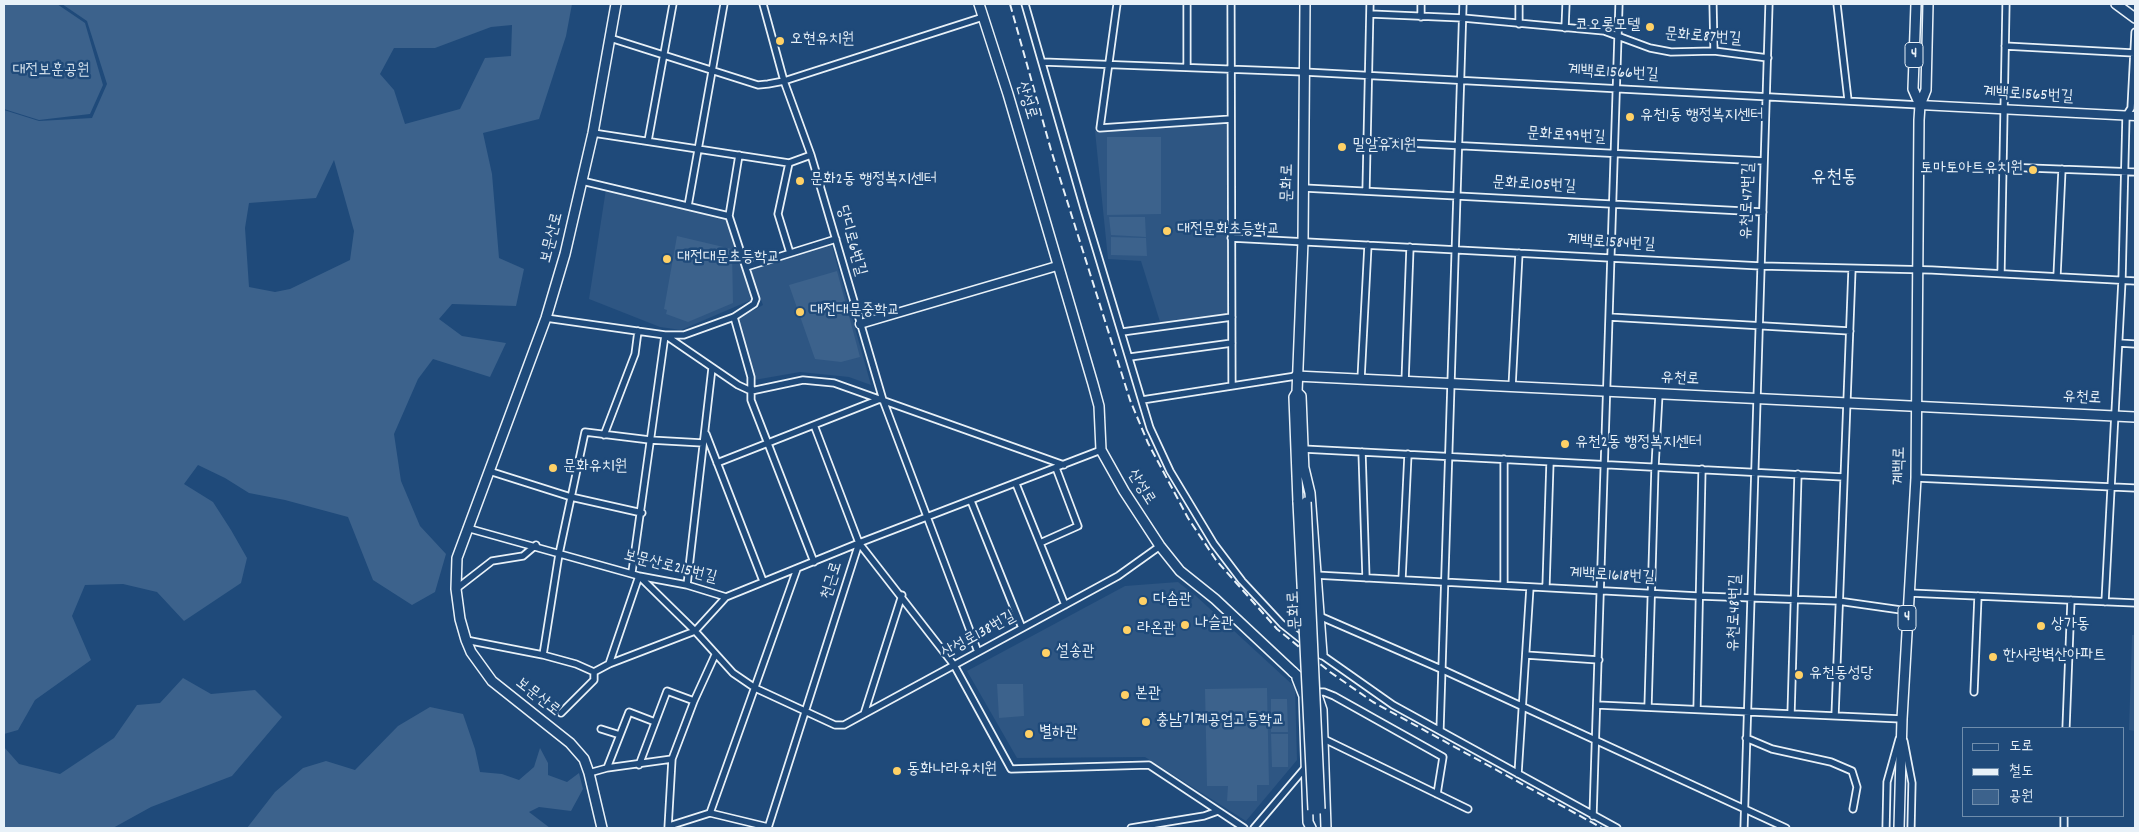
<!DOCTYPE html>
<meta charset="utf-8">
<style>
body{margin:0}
#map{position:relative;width:2139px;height:832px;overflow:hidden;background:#1f4a7a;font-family:Dekko,"Poor Story",sans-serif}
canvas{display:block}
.frame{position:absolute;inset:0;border:5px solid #e8f1f8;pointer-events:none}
.legend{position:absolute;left:1962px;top:727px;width:162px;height:90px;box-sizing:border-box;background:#1f4a7a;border:1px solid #6f8dac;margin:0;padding:6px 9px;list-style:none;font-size:15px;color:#e8f1f8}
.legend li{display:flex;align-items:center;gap:10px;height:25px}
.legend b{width:25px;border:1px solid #6f8dac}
</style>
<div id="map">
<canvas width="2139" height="832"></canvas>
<div class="frame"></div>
<ul class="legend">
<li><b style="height:6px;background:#1f4a7a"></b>도로</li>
<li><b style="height:6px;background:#e8f1f8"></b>철도</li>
<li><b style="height:14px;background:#3c628c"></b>공원</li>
</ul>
</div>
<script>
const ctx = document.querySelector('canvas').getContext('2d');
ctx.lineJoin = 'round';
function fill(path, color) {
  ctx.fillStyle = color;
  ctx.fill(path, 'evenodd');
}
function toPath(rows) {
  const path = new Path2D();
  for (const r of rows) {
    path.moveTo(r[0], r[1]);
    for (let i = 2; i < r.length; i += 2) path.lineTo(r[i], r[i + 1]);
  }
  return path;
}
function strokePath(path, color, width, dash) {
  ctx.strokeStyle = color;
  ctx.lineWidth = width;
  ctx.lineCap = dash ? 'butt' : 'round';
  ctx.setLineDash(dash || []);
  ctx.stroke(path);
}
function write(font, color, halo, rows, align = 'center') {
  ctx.font = font + ' Dekko,"Poor Story",sans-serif';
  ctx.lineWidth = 5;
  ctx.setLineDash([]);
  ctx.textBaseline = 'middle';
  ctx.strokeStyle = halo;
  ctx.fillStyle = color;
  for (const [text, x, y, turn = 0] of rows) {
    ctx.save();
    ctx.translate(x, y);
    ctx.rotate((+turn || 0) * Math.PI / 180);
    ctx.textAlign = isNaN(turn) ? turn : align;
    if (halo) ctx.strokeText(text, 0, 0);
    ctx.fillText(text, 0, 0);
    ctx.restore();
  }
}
fill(toPath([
 [1229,120,1229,315,1161,325,1141,261,1108,259,1095,131],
 [606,189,728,218,751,300,681,330,660,327,589,299],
 [831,243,871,385,849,377,800,372,754,380,737,319,763,305,749,269],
 [1178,582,1196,596,1295,687,1297,760,1246,821,1145,757,1017,758,967,671,1125,586],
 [2132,635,2135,635,2135,731,2129,730]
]), '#2e5683');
fill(toPath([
 [4,4,57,4,85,23,103,85,90,114,39,120,4,109],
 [62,4,572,4,566,36,539,119,483,133,492,174,499,258,524,269,516,306,452,304,439,319,462,336,506,343,490,377,433,359,418,379,394,434,401,481,420,526,446,554,435,592,412,605,373,580,348,517,285,500,249,493,225,478,198,465,184,484,213,502,231,530,247,558,241,583,184,621,157,592,123,584,85,585,72,616,91,660,35,700,18,730,4,734,4,110,39,121,92,118,107,84,87,21],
 [512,25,511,56,485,58,460,109,405,124,394,90,380,74,394,48,435,48,491,27],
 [334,160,354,231,350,260,290,289,275,292,249,287,245,228,249,203,316,198],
 [1107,137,1161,137,1161,214,1107,215],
 [1109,217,1145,217,1146,237,1111,235],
 [677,236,732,249,733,303,688,322,666,314,667,310,664,309],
 [1111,237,1146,238,1147,256,1111,255],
 [837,271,860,357,841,362,815,359,789,285],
 [183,678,211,694,255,690,282,717,232,776,151,807,113,828,4,828,4,747,19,764,60,774,114,738,137,705,160,703],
 [997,684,1023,684,1024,716,999,718],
 [1267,688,1269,785,1257,785,1257,801,1227,801,1228,786,1207,786,1205,689],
 [1271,699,1287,699,1288,732,1271,732],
 [430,707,463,714,475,749,480,772,502,774,519,780,534,767,540,748,548,763,548,775,567,782,579,773,583,789,571,811,539,807,529,812,550,828,247,828,275,792,303,768,326,761,355,770,398,726],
 [1271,734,1288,734,1288,767,1272,767]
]), '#3c628c');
const minor = toPath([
 [763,4,784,81,811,155,883,400,978,652],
 [1025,4,1084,209,1150,428,1170,471,1214,544,1242,581,1282,624,1306,643],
 [1117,4,1100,128,1231,119],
 [1231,4,1232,386],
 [1713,4,1714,51],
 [1837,4,1848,100],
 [1370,14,1463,18,1604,31,1650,48,1671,52,1714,51,1768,58],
 [1421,17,1421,4],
 [1519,24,1519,4],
 [1565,28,1566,4],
 [610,38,758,85,768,84,784,81,983,17],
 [2005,46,2134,53],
 [1043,62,1304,72,1920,105],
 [1187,67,1187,4],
 [593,133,789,163,811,155],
 [648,141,673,4],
 [1367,141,1764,161],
 [789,163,778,214,790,253],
 [2003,167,2135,172],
 [582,181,729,216],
 [1304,188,1763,212],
 [1366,191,1370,4],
 [688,206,724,4],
 [1231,238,1761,266,1932,270,2135,281],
 [746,267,836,239],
 [2001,273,2006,4],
 [2057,276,2062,169],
 [734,317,751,377,751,400,814,562],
 [1609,317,1850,331],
 [546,318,665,335,738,385,751,391,803,380,834,383,1064,465],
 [1122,332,1232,317],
 [2119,343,2135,344],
 [1130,357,1232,343],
 [1361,379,1368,245],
 [1405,382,1410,247],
 [1512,387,1519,253],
 [1142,400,1296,376],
 [814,425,859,543,954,665,1011,769,1149,765,1244,828],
 [706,434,763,581],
 [604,435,635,354,638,331],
 [1303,449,1843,477],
 [1362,452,1366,578],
 [1504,459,1504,585],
 [717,463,880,399],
 [489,471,571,497,642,513],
 [1916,478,2135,488],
 [1016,484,1065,605],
 [971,501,1022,628],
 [467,528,639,576,687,585,726,597,859,543],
 [1040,543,1078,526,1056,468],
 [632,572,665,335,684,335,734,317,754,304,756,299,729,216,739,155],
 [1315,575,1698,596,1838,601,1908,611],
 [1402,579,1408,454],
 [687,585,712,368],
 [1546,586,1550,462],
 [456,589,492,561,523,556,536,545],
 [1909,593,2135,603],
 [2105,602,2122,280,2126,116,2131,108,2135,32],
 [1317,615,1441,669,1786,828],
 [466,640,543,655,576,664,594,672],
 [1319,653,1393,705,1617,828],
 [543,655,559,554,585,432,650,440,703,443],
 [1526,655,1599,660],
 [609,664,639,576,695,631,733,673,755,688,835,725,844,725,1118,576,1160,546],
 [594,672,609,664,695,631,726,597],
 [1315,692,1324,692,1334,696,1443,757,1437,794],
 [1974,692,1978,596],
 [1597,705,1902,719],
 [1648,707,1655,467,1659,394],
 [1697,709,1702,469],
 [561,713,594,680,594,672],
 [864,714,902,595],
 [1791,714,1798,474],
 [1835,716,1852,269],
 [2066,728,2071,600],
 [601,729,620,735],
 [1440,730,1463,4],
 [1746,738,1772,749,1831,762,1852,771,1857,787,1853,809],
 [1324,739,1468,809],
 [1904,741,1912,783,1911,828],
 [639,765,667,691,694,701],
 [607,768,629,712,655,722],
 [589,773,607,768,672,759],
 [1518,774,1530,587],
 [710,813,797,569],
 [710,813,768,827],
 [1593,816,1619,4],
 [669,826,710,813],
 [668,828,672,759,694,701,715,655],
 [768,828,859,543,1101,450],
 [1131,828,1204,816,1218,811],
 [1254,828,1305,768],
 [1744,828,1769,4],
 [1886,828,1887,782,1899,739],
 [2064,828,2064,816]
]);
const tertiary = toPath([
 [1920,105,2135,116],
 [860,324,1057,266]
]);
const secondary = toPath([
 [979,4,1008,94,1093,384,1099,406,1101,450,1124,491,1160,546,1180,571,1215,599,1293,672],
 [2116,4,2135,18],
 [1296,376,2135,417],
 [602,828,589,773,584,759,570,743,492,681,471,652,466,640,460,619,456,589,457,558,546,318,565,254,593,133,616,4]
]);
const primary = toPath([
 [1916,4,1913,89,1920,105],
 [1297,392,1301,396,1304,472],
 [1304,468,1310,493,1322,654],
 [1298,502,1294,397,1297,392,1303,241,1305,4],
 [1293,672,1316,692,1322,710,1326,828],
 [1297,678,1304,696,1308,822,1311,828],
 [1899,828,1902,719,1916,478,1919,120,1920,105,1926,90,1928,4]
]);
strokePath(minor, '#e8f1f8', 9);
strokePath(tertiary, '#e8f1f8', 11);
strokePath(secondary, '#e8f1f8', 12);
strokePath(primary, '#e8f1f8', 12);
strokePath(minor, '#1f4a7a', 5.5);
strokePath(tertiary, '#1f4a7a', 8);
strokePath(secondary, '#1f4a7a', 9);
strokePath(primary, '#1f4a7a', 9);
strokePath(toPath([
 [1010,4,1051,150,1130,400,1148,443,1188,518,1216,560,1277,629,1330,672,1373,702,1602,828]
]), '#e8f1f8', 2, [8, 4]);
const primaryBridge = toPath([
 [1298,502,1313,810],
 [1306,502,1320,809]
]);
strokePath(primaryBridge, '#e8f1f8', 12, []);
strokePath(primaryBridge, '#1f4a7a', 9);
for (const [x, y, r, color] of [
 [1650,27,5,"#ffd166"],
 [780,41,5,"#ffd166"],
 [1630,117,5,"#ffd166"],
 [1342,147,5,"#ffd166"],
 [2033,170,5,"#ffd166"],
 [800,181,5,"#ffd166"],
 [1167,231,5,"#ffd166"],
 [667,259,5,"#ffd166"],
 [800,312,5,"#ffd166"],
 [1565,444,5,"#ffd166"],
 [553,468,5,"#ffd166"],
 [1143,601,5,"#ffd166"],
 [1185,625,5,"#ffd166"],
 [2041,626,5,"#ffd166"],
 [1127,630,5,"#ffd166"],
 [1046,653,5,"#ffd166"],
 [1993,657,5,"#ffd166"],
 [1799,675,5,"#ffd166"],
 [1125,695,5,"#ffd166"],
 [1146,722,5,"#ffd166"],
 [1029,734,5,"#ffd166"],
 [897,771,5,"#ffd166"]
]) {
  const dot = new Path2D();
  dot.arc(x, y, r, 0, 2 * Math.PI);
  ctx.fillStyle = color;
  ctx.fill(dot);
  strokePath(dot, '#1f4a7a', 2);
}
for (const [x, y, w] of [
 [1914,55,18],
 [1907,618,18]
]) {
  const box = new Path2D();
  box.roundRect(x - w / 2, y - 12.5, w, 25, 4);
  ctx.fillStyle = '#1f4a7a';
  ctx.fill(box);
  strokePath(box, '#e8f1f8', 1);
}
write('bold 15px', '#e8f1f8', null, [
 ["4",1914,55],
 ["4",1907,618]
]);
write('16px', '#e8f1f8', '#1f4a7a', [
 ["코오롱모텔",1640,27,"right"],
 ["오현유치원",790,41],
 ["유천1동 행정복지센터",1640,117],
 ["밀알유치원",1352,147],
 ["토마토아트유치원",2023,170,"right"],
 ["문화2동 행정복지센터",810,181],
 ["대전문화초등학교",1177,231],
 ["대전대문초등학교",677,259],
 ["대전대문중학교",810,312],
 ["유천2동 행정복지센터",1575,444],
 ["문화유치원",563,468],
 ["다솜관",1153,601],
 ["나슬관",1195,625],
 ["상가동",2051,626],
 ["라온관",1137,630],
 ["설송관",1056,653],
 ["한사랑벽산아파트",2003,657],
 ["유천동성당",1809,675],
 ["본관",1135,695],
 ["충남기계공업고등학교",1156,722],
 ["별하관",1039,734],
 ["동화나라유치원",907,771]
], 'left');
write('16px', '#e8f1f8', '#1f4a7a', [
 ["문화로87번길",1703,38,4],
 ["계백로1566번길",1613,74,3],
 ["계백로1565번길",2028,96,3],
 ["산성로",1025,101,73],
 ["문화로99번길",1566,137,3],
 ["문화로",1289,183,-89],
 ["문화로105번길",1534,186,3],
 ["유천로47번길",1749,201,-88],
 ["보문산로",553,238,-76],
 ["당디로6번길",850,241,74],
 ["계백로1584번길",1611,244,3],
 ["유천로",1680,380,3],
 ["유천로",2082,399,3],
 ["계백로",1901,466,-89],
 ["산성로",1140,488,58],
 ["보문산로215번길",670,568,14],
 ["계백로1618번길",1612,577,3],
 ["천근로",833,581,-73],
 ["문화로",1296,610,-93],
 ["유천로48번길",1736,613,-88],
 ["산성로138번길",979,636,-29],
 ["보문산로",537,698,38]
]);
write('16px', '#d7e3ed', '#1f4a7a', [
 ["대전보훈공원",51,72]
]);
write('19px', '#e8f1f8', '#1f4a7a', [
 ["유천동",1834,179]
]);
</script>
